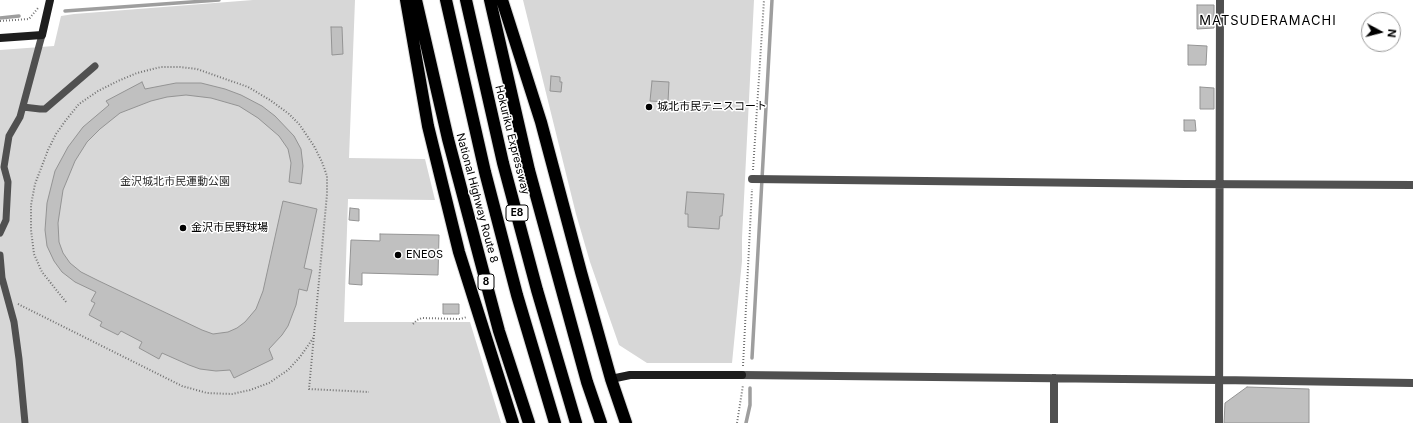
<!DOCTYPE html>
<meta charset="utf-8">
<style>
body{margin:0}
#map{position:relative;width:1413px;height:423px;overflow:hidden;background:#fff;font-family:Inter,sans-serif}
canvas{display:block}
.north{position:absolute;left:1361px;top:12px;width:40px;height:40px;box-sizing:border-box;background:#fff;border:1px solid #999;border-radius:50%;rotate:97deg;font-size:11px;font-weight:700;line-height:16px;text-align:center;color:#000}
.north::after{content:'';display:block;margin:auto;width:14px;height:18px;background:#000;clip-path:polygon(50% 0,100% 100%,50% 72%,0 100%)}
</style>
<div id="map">
<canvas width="1413" height="423"></canvas>
<div class="north">N</div>
</div>
<script>
const ctx = document.querySelector('canvas').getContext('2d');
ctx.lineJoin = 'round';
function fill(path, color) {
  ctx.fillStyle = color;
  ctx.fill(path, 'evenodd');
}
function toPath(rows) {
  const path = new Path2D();
  for (const r of rows) {
    path.moveTo(r[0], r[1]);
    for (let i = 2; i < r.length; i += 2) path.lineTo(r[i], r[i + 1]);
  }
  return path;
}
function strokePath(path, color, width, dash) {
  ctx.strokeStyle = color;
  ctx.lineWidth = width;
  ctx.lineCap = dash ? 'butt' : 'round';
  ctx.setLineDash(dash || []);
  ctx.stroke(path);
}
function write(font, color, halo, rows, align = 'center') {
  ctx.font = font + ' Inter,"Noto Sans JP",sans-serif';
  ctx.lineWidth = 3;
  ctx.setLineDash([]);
  ctx.textBaseline = 'middle';
  ctx.strokeStyle = halo;
  ctx.fillStyle = color;
  for (const [text, x, y, turn = 0] of rows) {
    ctx.save();
    ctx.translate(x, y);
    ctx.rotate((+turn || 0) * Math.PI / 180);
    ctx.textAlign = isNaN(turn) ? turn : align;
    if (halo) ctx.strokeText(text, 0, 0);
    ctx.fillText(text, 0, 0);
    ctx.restore();
  }
}
fill(toPath([
 [253,0,355,0,349,158,425,159,435,200,348,199,344,322,470,322,501,423,0,423,0,50,54,46,61,16,74,14],
 [523,0,754,0,742,238,742,261,732,363,647,363,619,345,590,262,576,214]
]), '#d7d7d7');
strokePath(toPath([
 [65,11,219,0],
 [0,18,19,16],
 [752,358,772,0],
 [746,423,750,405,750,388]
]), '#9e9e9e', 3.5);
const building = toPath([
 [1197,5,1214,5,1214,28,1197,29,1197,5],
 [331,27,342,27,343,54,332,55,331,27],
 [1188,45,1207,46,1206,65,1188,65,1188,45],
 [551,76,560,77,560,82,562,82,561,92,550,91,551,76],
 [652,81,669,82,668,102,650,101,652,81],
 [142,82,145,89,176,83,201,83,225,89,241,95,262,106,275,116,294,136,301,149,303,166,301,184,289,182,291,163,288,149,279,136,258,118,239,106,211,98,186,95,167,97,151,101,120,113,100,129,87,142,75,161,63,190,58,223,59,242,63,253,70,263,81,272,99,281,202,330,213,334,228,332,237,328,245,322,256,309,263,291,283,201,317,209,304,268,312,270,307,291,299,289,296,305,288,326,282,335,269,349,273,359,234,378,230,370,216,371,200,369,189,365,162,353,159,359,139,348,142,342,121,331,118,335,100,326,102,322,89,315,95,303,91,301,96,292,75,282,62,272,54,261,47,246,45,230,47,203,55,171,68,147,83,127,109,105,106,101,142,82],
 [1200,87,1214,88,1214,109,1200,109,1200,87],
 [1184,120,1195,120,1196,131,1184,131,1184,120],
 [687,192,724,194,722,216,720,216,719,229,688,227,688,214,685,214,687,192],
 [350,208,359,209,359,221,349,220,350,208],
 [380,234,439,235,438,275,362,273,362,285,349,284,351,240,380,241,380,234],
 [443,304,459,304,459,314,443,314,443,304],
 [1247,387,1309,389,1309,423,1224,423,1225,403,1247,387]
]);
fill(building, '#c0c0c0');
strokePath(building, '#949494', 1);
const highway = toPath([
 [406,0,428,126,459,252,513,423],
 [416,0,448,139,499,331,529,423],
 [446,0,485,172,517,295,555,423],
 [466,0,503,163,537,290,576,423],
 [490,0,529,170,587,382,601,423],
 [502,0,541,122,581,272,611,379,626,423]
]);
strokePath(highway, '#dbdbdb', 14);
strokePath(toPath([
 [0,21,29,19,38,8],
 [753,170,764,0],
 [66,302,42,272,34,254,31,230,31,205,35,184,48,150,56,134,66,120,79,104,98,91,118,81,137,73,161,67,180,67,197,69,248,87,270,100,289,114,299,124,314,146,322,162,327,176,327,194,309,389,369,392],
 [18,304,182,386,207,393,232,394,250,390,269,383,288,370,300,357,314,337],
 [413,324,417,320,422,318,460,319,467,317],
 [743,366,752,189],
 [737,423,743,385]
]), '#727272', 2, [1, 2]);
strokePath(toPath([
 [23,107,40,109,45,109,95,66],
 [0,233,6,220,8,182,4,167,9,136,20,117,42,35],
 [0,255,2,278,14,322,19,359,25,423]
]), '#505050', 7);
strokePath(toPath([
 [752,179,1184,184,1413,185],
 [742,375,1219,380,1413,383],
 [1054,378,1054,423],
 [1219,423,1220,0]
]), '#505050', 8);
strokePath(toPath([
 [0,38,42,35,50,0],
 [611,379,630,375,742,375]
]), '#1d1d1d', 8);
strokePath(highway, '#000', 12);
for (const [x, y, r, color] of [
 [649,107,4,"#000"],
 [183,228,4,"#000"],
 [398,255,4,"#000"]
]) {
  const dot = new Path2D();
  dot.arc(x, y, r, 0, 2 * Math.PI);
  ctx.fillStyle = color;
  ctx.fill(dot);
  strokePath(dot, '#fff', 1.5);
}
for (const [x, y, w] of [
 [517,213,22],
 [486,282,16]
]) {
  const box = new Path2D();
  box.roundRect(x - w / 2, y - 8, w, 16, 3);
  ctx.fillStyle = '#fff';
  ctx.fill(box);
  strokePath(box, '#000', 1);
}
write('bold 10px', '#000', null, [
 ["E8",517,213],
 ["8",486,282]
]);
write('11px', '#000', '#fff', [
 ["城北市民テニスコート",657,107],
 ["金沢市民野球場",191,228],
 ["ENEOS",406,255]
], 'left');
write('11px', '#000', '#fff', [
 ["Hokuriku Expressway",512,140,76],
 ["National Highway Route 8",477,198,75]
]);
write('11px', '#2e2e2e', '#fff', [
 ["金沢城北市民運動公園",175,182]
]);
ctx.letterSpacing = '1px';
write('13px', '#000', '#fff', [
 ["MATSUDERAMACHI",1268,21]
]);
ctx.letterSpacing = '0px';
</script>
